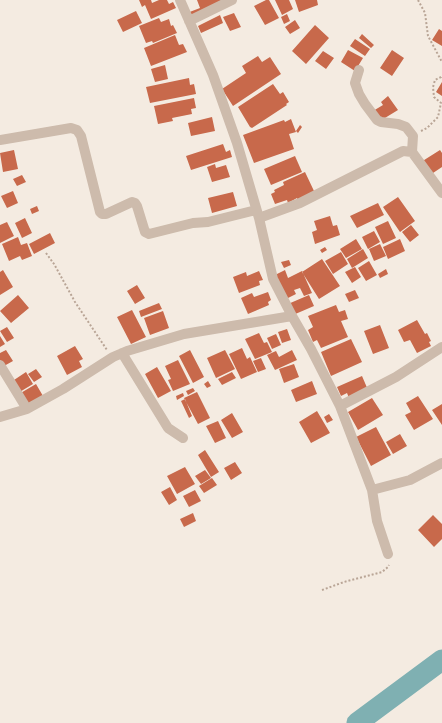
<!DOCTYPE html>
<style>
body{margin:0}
canvas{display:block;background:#f4ebe1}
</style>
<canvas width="442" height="723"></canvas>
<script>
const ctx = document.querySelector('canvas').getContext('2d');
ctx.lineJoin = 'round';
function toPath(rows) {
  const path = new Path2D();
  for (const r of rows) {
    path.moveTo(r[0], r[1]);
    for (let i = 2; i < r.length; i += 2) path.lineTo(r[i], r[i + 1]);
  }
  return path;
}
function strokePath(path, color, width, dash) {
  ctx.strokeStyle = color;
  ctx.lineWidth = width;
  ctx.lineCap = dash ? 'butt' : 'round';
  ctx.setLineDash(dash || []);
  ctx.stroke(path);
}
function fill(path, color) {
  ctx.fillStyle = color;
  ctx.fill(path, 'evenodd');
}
strokePath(toPath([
 [357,723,442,660]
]), '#7fb0b2', 21);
fill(toPath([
 [139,0,151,0,152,3,159,0,167,0,169,4,173,2,176,8,151,19,145,5,142,7],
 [197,0,229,0,190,19,187,13,200,8],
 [266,0,269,0,279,18,265,25,254,6],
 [275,0,289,0,293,9,282,15],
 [295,0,317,0,318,5,299,12],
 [136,11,142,23,123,32,117,20],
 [234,13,241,27,230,31,223,17],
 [287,14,290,21,284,24,281,17],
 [220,15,223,23,201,33,198,26],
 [159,18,161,22,169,19,171,26,173,25,177,33,153,43,152,41,146,43,139,26],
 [295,20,300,28,290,34,285,27],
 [315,25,329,38,306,64,292,51],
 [439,29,442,31,442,46,432,40],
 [362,34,374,45,371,48,359,38],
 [175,35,179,45,183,44,187,52,151,66,144,48],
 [355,39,370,49,365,56,350,46],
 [348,50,363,58,355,71,341,62],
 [392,50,404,58,392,76,380,68],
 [323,51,334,58,326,69,315,61],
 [258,56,262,62,270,57,281,74,233,106,222,89,246,73,242,66],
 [165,65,168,79,155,82,151,69],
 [189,78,190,85,194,84,196,94,150,103,146,87],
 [442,82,442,96,436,92],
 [273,84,280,94,283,92,289,102,286,104,287,105,252,128,250,127,238,107],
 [388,96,398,110,380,121,373,111,383,105,381,102],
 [194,98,196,108,191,109,192,114,172,118,173,121,158,124,154,106],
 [212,117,215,131,191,136,188,123],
 [291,119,296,132,289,134,294,149,254,163,243,135,284,120,285,122],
 [300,125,302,127,298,133,296,131],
 [223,144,226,152,230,150,232,157,191,170,186,156],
 [14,150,18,169,3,172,0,153],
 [440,150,442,153,442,167,430,175,421,162],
 [295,156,302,172,271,185,264,169],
 [215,164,216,168,226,165,230,177,212,182,207,167],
 [305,172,314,191,299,203,297,198,288,203,287,200,275,204,271,194,275,192,274,190,284,185,283,182],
 [22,175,26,182,17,186,13,179],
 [13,191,18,203,7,208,1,196],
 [233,192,237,206,212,213,208,198],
 [398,197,415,221,400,232,383,207],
 [378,203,384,215,357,228,350,216],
 [37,206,39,211,32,214,30,209],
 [330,216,333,226,337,225,340,235,315,244,312,232,317,230,314,221],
 [25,218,32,233,22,238,15,223],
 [388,221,396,238,383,244,375,227],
 [7,222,14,236,0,243,0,225],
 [411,225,419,235,410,242,402,232],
 [374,231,380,242,368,249,362,237],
 [50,233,55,243,34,254,29,244],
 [18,237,21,245,27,243,32,256,22,260,20,256,9,261,2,244],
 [356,239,362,249,346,258,340,249],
 [400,239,405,251,388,259,383,247],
 [380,244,386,256,374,261,369,249],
 [325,247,327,250,322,253,320,250],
 [363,249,368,258,352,268,347,259],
 [341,252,348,264,333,274,325,261],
 [322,259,340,286,319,299,302,272],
 [289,260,291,265,284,268,281,262],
 [369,261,377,275,366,281,358,268],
 [355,267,361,277,352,283,345,272],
 [386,269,388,274,380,278,378,274],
 [3,270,13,287,0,295,0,272],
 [285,270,288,278,302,271,312,293,304,296,300,288,294,290,296,294,284,300,273,276],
 [259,271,263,280,259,281,260,285,239,293,233,277,246,272,247,276],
 [137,285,145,298,135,304,127,291],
 [355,290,359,298,349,302,345,294],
 [268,292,271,300,268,302,269,305,248,314,241,298,252,293,254,297],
 [18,295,29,308,11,323,0,311],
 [309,295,314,306,293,315,288,304],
 [159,303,162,309,141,317,139,311],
 [336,305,339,312,345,310,348,319,341,321,348,337,321,348,317,340,313,342,308,330,313,327,308,316],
 [132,310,146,337,131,344,117,317],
 [163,311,169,328,150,335,144,318],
 [417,320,425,334,427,333,431,341,429,342,431,346,417,353,410,340,404,342,398,330],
 [380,325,389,348,373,354,364,331],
 [7,327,14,338,7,342,0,331],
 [287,329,291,340,282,343,278,332],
 [259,333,264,343,267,342,272,352,255,359,245,339],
 [276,334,281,345,272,349,267,338],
 [0,336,5,344,0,347],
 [351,339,362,362,331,376,321,352],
 [75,346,83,359,79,361,82,367,67,375,57,356],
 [242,348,247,359,250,357,257,372,241,379,229,354],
 [6,350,13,361,4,366,0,360,0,353],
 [190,350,204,377,193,383,179,356],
 [225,350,235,369,216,378,207,358],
 [292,350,297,360,275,370,267,355,276,351,279,357],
 [261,358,266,369,258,372,253,361],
 [178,360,190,384,173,391,168,380,171,379,165,366],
 [294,364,299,377,284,383,279,369],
 [157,367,171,391,158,398,145,374],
 [36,369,42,377,34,382,28,374],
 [26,372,33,384,18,393,11,382],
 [232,372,236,378,222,385,218,379],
 [362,376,368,390,349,398,347,393,341,396,337,387],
 [208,381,211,386,207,388,204,384],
 [312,381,317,394,296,402,291,390],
 [36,384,43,396,27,406,19,394],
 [193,388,195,391,188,395,186,391],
 [197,392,210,418,198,424,184,398],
 [183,393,184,396,177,400,176,396],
 [418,396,433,419,414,430,405,415,411,412,406,403],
 [372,398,383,415,358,430,348,412],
 [185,399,192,416,189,418,181,401],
 [442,404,442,425,432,410],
 [317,411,330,433,311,443,299,422],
 [232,413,243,432,232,438,221,420],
 [329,414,333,420,327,423,324,417],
 [218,421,226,438,215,443,206,426],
 [376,427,391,455,371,466,356,437],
 [400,434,407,446,393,454,386,442],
 [205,450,219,472,211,477,198,455],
 [235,462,242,473,231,480,224,468],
 [185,467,195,484,177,494,167,476],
 [205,470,211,478,201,484,195,476],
 [212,478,217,485,204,493,199,486],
 [170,487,177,500,169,505,161,492],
 [195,490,201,501,189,507,183,496],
 [193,513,196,521,184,527,180,519],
 [433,515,442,524,442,539,434,547,418,530]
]), '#c8694b');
strokePath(toPath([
 [418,0,425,13,428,36,442,62],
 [421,131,427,128,438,117,441,103,434,97,433,87,435,80,441,77,442,75],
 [46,253,54,264,75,302,107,350],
 [322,590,344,582,382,572,388,567,389,565]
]), '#b9a596', 2, [2, 2]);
strokePath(toPath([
 [180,0,213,75,237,143,259,218,273,279,292,316,311,349,340,406,372,490,377,521,388,554],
 [189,21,232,0],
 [359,70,355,83,359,94,365,104,377,120,381,122,398,124,406,127,413,136,412,152],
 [0,140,71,128,77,130,81,136,100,212,102,214,106,214,132,202,135,203,137,206,145,232,149,234,193,223,208,222,256,210],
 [259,218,300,203,403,151,412,152,442,193],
 [122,353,168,428,183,438],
 [0,365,27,409],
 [340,406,396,377,442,347],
 [0,417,27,409,63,389,113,357,127,351,184,334,292,316],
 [372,490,410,480,442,463]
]), '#cdbbac', 10);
</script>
